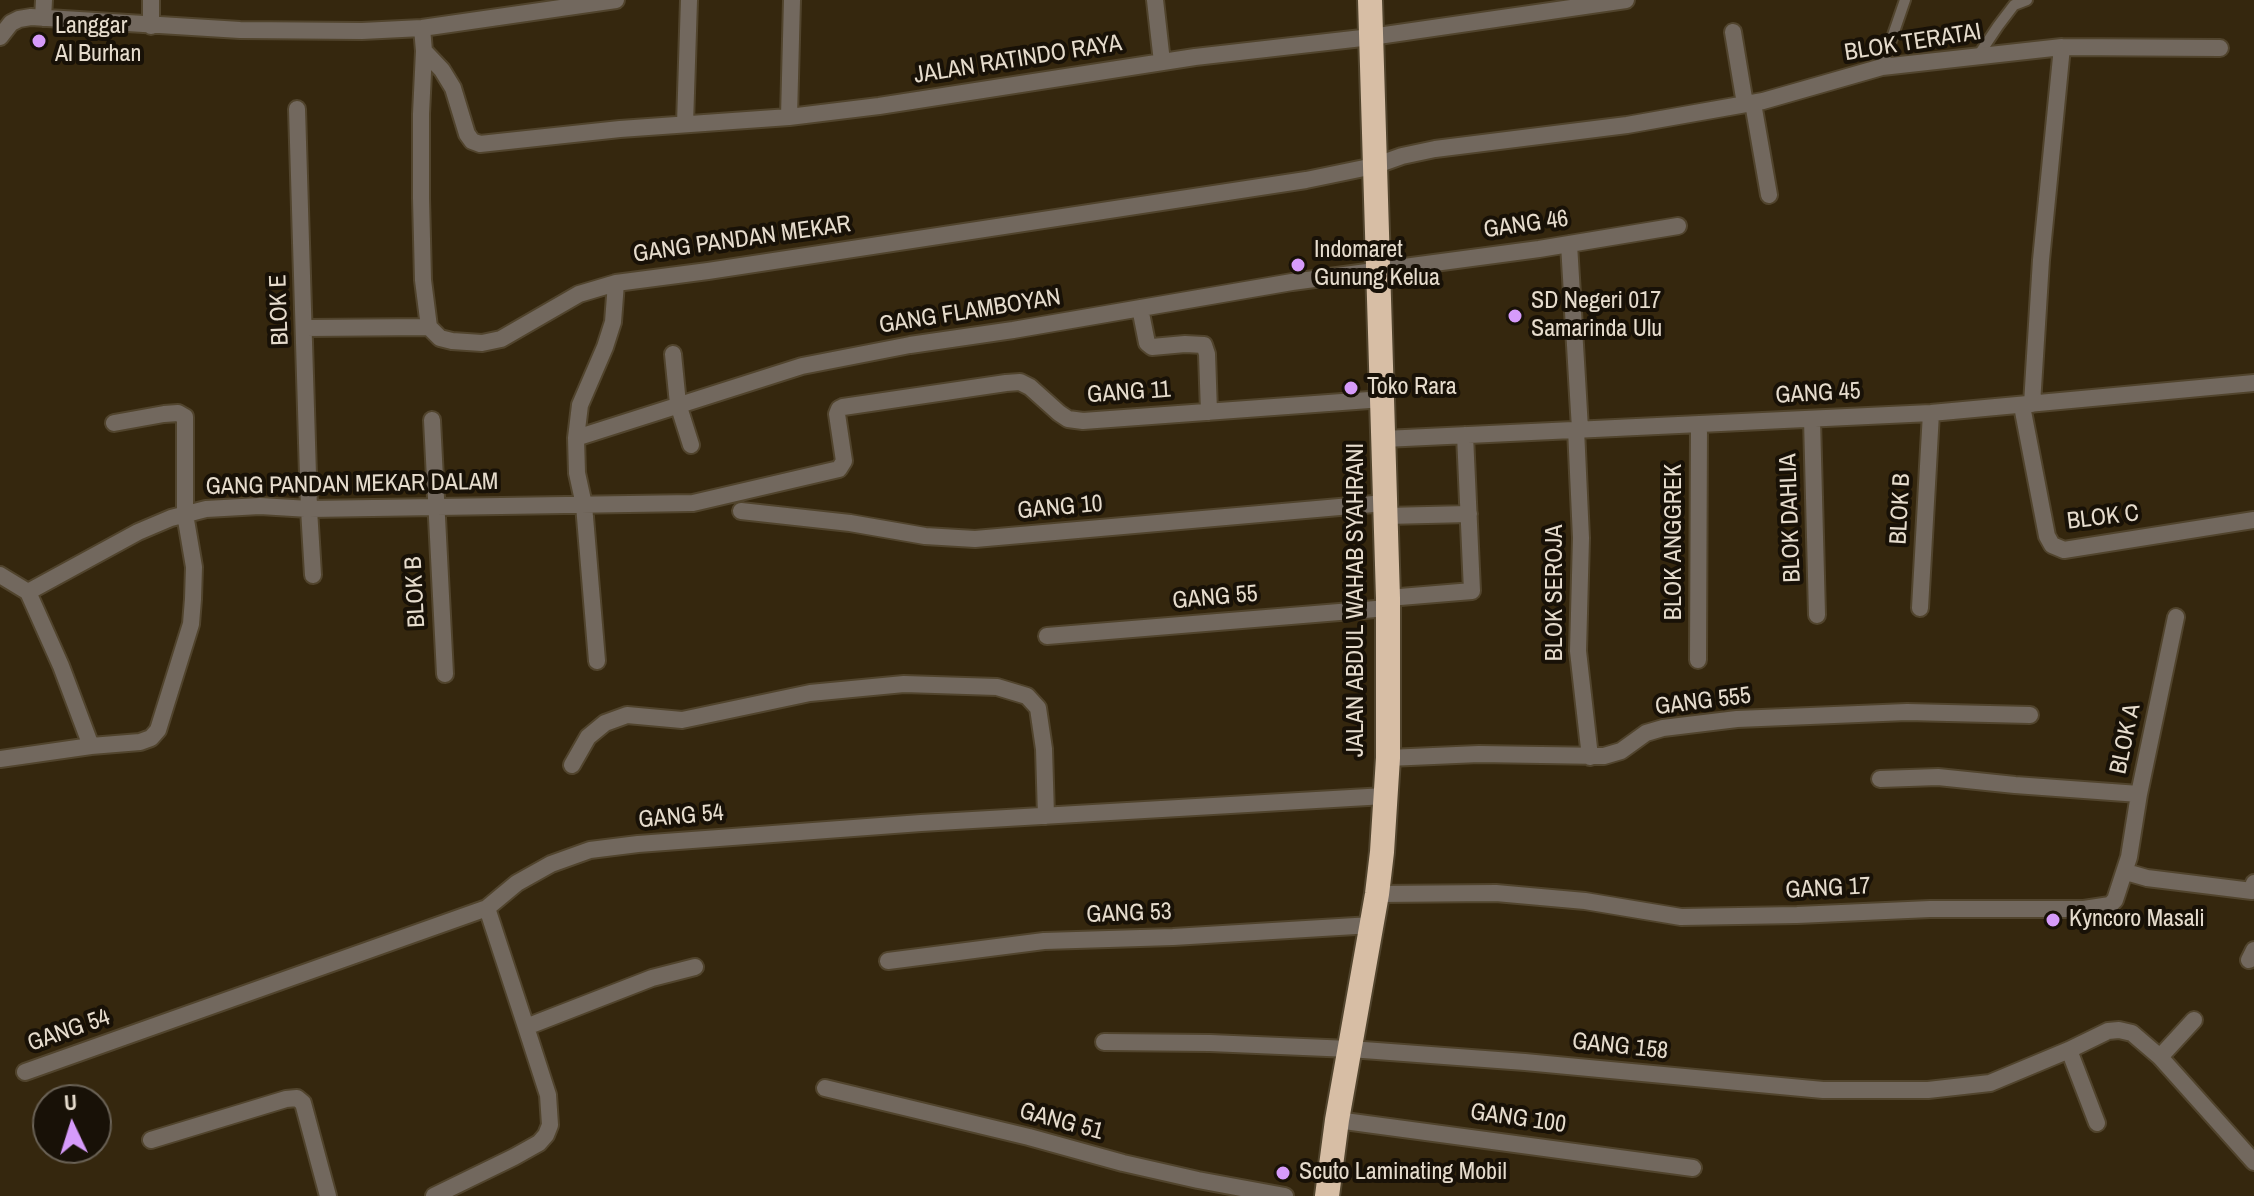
<!DOCTYPE html>
<style>
body{margin:0}
#map{position:relative;width:2254px;height:1196px;overflow:hidden;background:#35270e;font-family:"Archivo Narrow",sans-serif}
canvas{display:block}
.north{position:absolute;left:32px;top:1084px;width:80px;height:80px;box-sizing:border-box;background:#181107;border:2px solid #6a6256;border-radius:50%;rotate:356deg;font-size:22px;font-weight:700;line-height:32px;text-align:center;color:#e6dccd}
.north::after{content:'';display:block;margin:auto;width:28px;height:36px;background:#d69bfa;clip-path:polygon(50% 0,100% 100%,50% 72%,0 100%)}
</style>
<div id="map">
<canvas width="2254" height="1196"></canvas>
<div class="north">U</div>
</div>
<script>
const ctx = document.querySelector('canvas').getContext('2d');
ctx.lineJoin = 'round';
function toPath(rows) {
  const path = new Path2D();
  for (const r of rows) {
    path.moveTo(r[0], r[1]);
    for (let i = 2; i < r.length; i += 2) path.lineTo(r[i], r[i + 1]);
  }
  return path;
}
function strokePath(path, color, width, dash) {
  ctx.strokeStyle = color;
  ctx.lineWidth = width;
  ctx.lineCap = dash ? 'butt' : 'round';
  ctx.setLineDash(dash || []);
  ctx.stroke(path);
}
function write(font, color, halo, rows, align = 'center') {
  ctx.font = font + ' "Archivo Narrow",sans-serif';
  ctx.lineWidth = 8;
  ctx.setLineDash([]);
  ctx.textBaseline = 'middle';
  ctx.strokeStyle = halo;
  ctx.fillStyle = color;
  for (const [text, x, y, turn = 0] of rows) {
    ctx.save();
    ctx.translate(x, y);
    ctx.rotate((+turn || 0) * Math.PI / 180);
    ctx.textAlign = isNaN(turn) ? turn : align;
    if (halo) ctx.strokeText(text, 0, 0);
    ctx.fillText(text, 0, 0);
    ctx.restore();
  }
}
const lane = toPath([
 [1978,56,1998,26,2014,5,2027,0],
 [1882,67,1905,0]
]);
const street = toPath([
 [151,0,151,26],
 [792,0,789,117,879,106,1195,57,1371,37,1626,0],
 [1155,0,1162,62],
 [43,18,44,0],
 [422,28,424,51,421,114,421,198,423,280,429,327,440,338,452,341,482,343,501,339,579,294,616,283,708,271,1306,180,1374,166,1402,156,1435,149,1627,125,1763,101,1882,67,2062,47,2041,260,2032,404],
 [1733,32,1745,104],
 [0,37,11,23,19,19,31,17,240,30,362,31,422,28,616,0],
 [2062,47,2220,48],
 [424,51,442,70,453,88,467,134,472,141,480,144,620,129,789,117],
 [1753,103,1769,195],
 [297,109,309,509,313,575],
 [685,124,689,0],
 [1569,244,1580,429],
 [1140,308,1147,343,1152,347,1185,344,1204,345,1207,354,1209,412],
 [305,328,429,327],
 [673,354,678,404,691,445],
 [2022,406,2047,536,2052,545,2064,550,2254,520],
 [1812,419,1817,615],
 [432,420,445,674],
 [1576,429,1581,538,1578,651,1590,757],
 [576,438,802,366,910,345,1013,330,1292,282,1539,249,1678,226],
 [1384,439,1931,413,2254,383],
 [741,511,850,523,925,536,975,539,1385,503],
 [1386,516,1469,514],
 [0,575,28,592,138,532,171,518,206,509,260,506,309,509,693,503,839,469,844,461,837,414,839,409,843,407,1006,383,1020,382,1030,387,1059,413,1068,419,1083,421,1383,399],
 [28,592,61,666,91,746],
 [1388,598,1472,591,1465,435],
 [1920,608,1931,413],
 [1047,636,1388,608],
 [1698,660,1699,424],
 [597,661,584,505,577,473,576,438,580,405,605,347,613,322,616,283],
 [1388,758,1479,754,1604,756,1621,751,1646,733,1663,728,1737,719,1907,712,2030,715],
 [0,759,91,746,140,742,151,738,158,730,191,624,193,599,194,567,185,514,185,417,178,413,164,414,114,423],
 [572,765,588,737,605,723,627,715,682,720,810,693,904,684,997,687,1027,696,1038,708,1044,749,1046,816],
 [1880,779,1938,777,2015,785,2139,794],
 [2126,872,2147,878,2252,891,2254,883],
 [1377,894,1496,893,1585,901,1681,917,1797,915,1930,909,2084,909,2110,905,2115,900,2129,857,2139,794,2176,617],
 [487,908,526,1027,652,978,695,967],
 [2249,960,2254,950],
 [888,961,1044,941,1173,937,1372,925],
 [1104,1042,1210,1043,1350,1049,1525,1062,1823,1090,1928,1090,1990,1083,2069,1050,2108,1031,2119,1030,2132,1033,2160,1057,2254,1162],
 [2069,1050,2097,1123],
 [2160,1057,2194,1020],
 [25,1072,487,908,517,883,551,864,590,850,638,844,921,823,1385,796],
 [825,1088,1029,1137,1123,1163,1198,1180,1285,1196],
 [1337,1120,1693,1168],
 [151,1140,286,1099,297,1098,303,1103,328,1196],
 [434,1196,514,1157,539,1143,546,1135,550,1125,548,1095,526,1027]
]);
const highway = toPath([
 [1327,1196,1337,1120,1377,894,1382,852,1388,758,1388,598,1370,0]
]);
strokePath(lane, '#51442d', 14);
strokePath(street, '#51442d', 20);
strokePath(highway, '#51442d', 28);
strokePath(lane, '#72685e', 10);
strokePath(street, '#72685e', 16);
strokePath(highway, '#d7bea5', 24);
for (const [x, y, r, color] of [
 [39,41,8,"#d69bfa"],
 [1298,265,8,"#d69bfa"],
 [1515,316,8,"#d69bfa"],
 [1351,388,8,"#d69bfa"],
 [2053,920,8,"#d69bfa"],
 [1283,1173,8,"#d69bfa"]
]) {
  const dot = new Path2D();
  dot.arc(x, y, r, 0, 2 * Math.PI);
  ctx.fillStyle = color;
  ctx.fill(dot);
  strokePath(dot, '#181107', 3);
}
write('24px', '#e6dccd', '#181107', [
 ["Langgar",55,27],
 ["Al Burhan",55,55],
 ["Indomaret",1314,251],
 ["Gunung Kelua",1314,279],
 ["SD Negeri 017",1531,302],
 ["Samarinda Ulu",1531,330],
 ["Toko Rara",1367,388],
 ["Kyncoro Masali",2069,920],
 ["Scuto Laminating Mobil",1299,1173]
], 'left');
write('24px', '#e6dccd', '#181107', [
 ["BLOK TERATAI",1913,43,-9],
 ["JALAN RATINDO RAYA",1018,60,-9],
 ["GANG 46",1526,225,-8],
 ["GANG PANDAN MEKAR",742,240,-8],
 ["BLOK E",280,310,-92],
 ["GANG FLAMBOYAN",970,312,-9],
 ["GANG 11",1129,393,-4],
 ["GANG 45",1818,394,-3],
 ["GANG PANDAN MEKAR DALAM",352,485,-1],
 ["GANG 10",1060,508,-5],
 ["BLOK B",1901,509,-87],
 ["BLOK DAHLIA",1791,518,-92],
 ["BLOK C",2103,518,-7],
 ["BLOK ANGGREK",1675,542,-90],
 ["BLOK B",416,592,-93],
 ["BLOK SEROJA",1556,593,-90],
 ["GANG 55",1215,598,-5],
 ["JALAN ABDUL WAHAB SYAHRANI",1357,600,-90],
 ["GANG 555",1703,702,-7],
 ["BLOK A",2126,739,-78],
 ["GANG 54",681,817,-5],
 ["GANG 17",1828,889,-3],
 ["GANG 53",1129,914,-2],
 ["GANG 54",69,1031,-19],
 ["GANG 158",1620,1047,6],
 ["GANG 100",1518,1119,8],
 ["GANG 51",1061,1122,15]
]);
</script>
